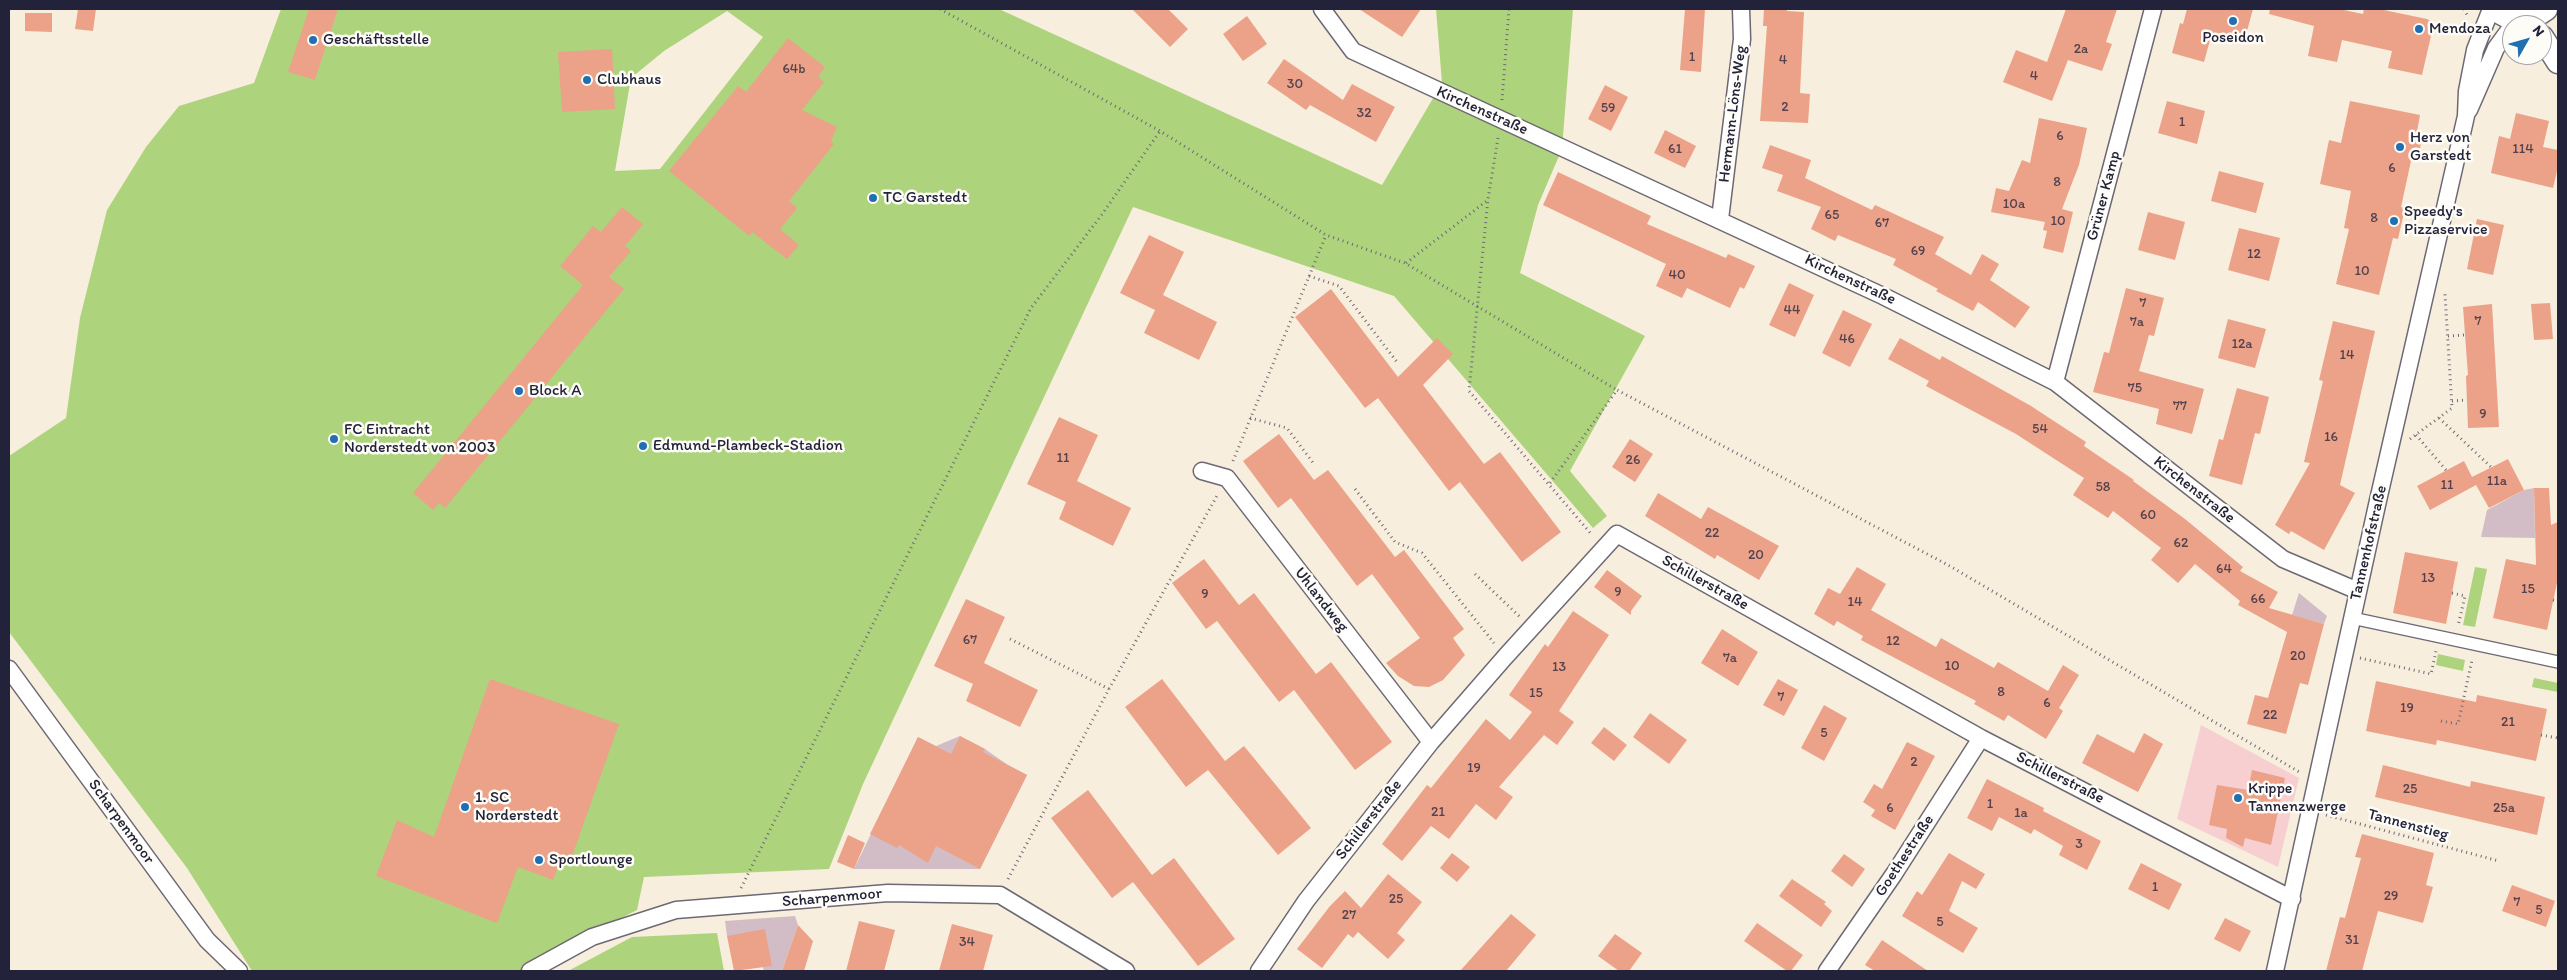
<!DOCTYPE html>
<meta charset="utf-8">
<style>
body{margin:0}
#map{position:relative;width:2567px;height:980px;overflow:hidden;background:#f8eedd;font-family:Itim,sans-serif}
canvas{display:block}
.frame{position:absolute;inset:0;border:10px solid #22223b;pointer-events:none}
.north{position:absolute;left:2502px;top:15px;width:50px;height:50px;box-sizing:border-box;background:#fdfcf7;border:1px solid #a5a5ac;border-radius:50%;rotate:52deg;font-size:14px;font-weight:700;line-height:20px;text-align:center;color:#22223b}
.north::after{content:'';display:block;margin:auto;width:18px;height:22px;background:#1f6fb2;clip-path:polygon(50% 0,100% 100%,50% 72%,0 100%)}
</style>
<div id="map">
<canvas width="2567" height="980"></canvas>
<div class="frame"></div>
<div class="north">N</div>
</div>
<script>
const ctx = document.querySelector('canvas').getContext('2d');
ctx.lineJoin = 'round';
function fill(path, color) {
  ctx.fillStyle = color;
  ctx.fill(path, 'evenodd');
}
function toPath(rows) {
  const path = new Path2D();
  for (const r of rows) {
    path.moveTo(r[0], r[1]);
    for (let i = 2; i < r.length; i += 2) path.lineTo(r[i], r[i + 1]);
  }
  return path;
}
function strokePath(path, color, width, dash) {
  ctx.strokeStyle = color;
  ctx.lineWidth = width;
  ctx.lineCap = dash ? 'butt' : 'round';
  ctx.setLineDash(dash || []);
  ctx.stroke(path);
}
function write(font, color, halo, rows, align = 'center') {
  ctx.font = font + ' Itim,sans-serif';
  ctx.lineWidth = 5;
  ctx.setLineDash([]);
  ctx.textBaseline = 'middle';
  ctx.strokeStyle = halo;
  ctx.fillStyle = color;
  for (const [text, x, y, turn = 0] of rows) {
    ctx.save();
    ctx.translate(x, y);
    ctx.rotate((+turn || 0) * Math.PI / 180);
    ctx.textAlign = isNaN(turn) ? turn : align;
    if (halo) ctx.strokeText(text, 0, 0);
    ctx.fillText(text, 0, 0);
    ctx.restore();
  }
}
fill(toPath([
 [2201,725,2299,778,2278,867,2177,819]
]), '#f7cfd1');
fill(toPath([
 [2534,488,2535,538,2481,537,2487,510,2524,490],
 [2299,593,2327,616,2324,624,2292,615],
 [960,736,985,749,1008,765,1027,775,980,869,854,869,918,737,936,746],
 [795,916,798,925,782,971,764,971,758,952,727,936,725,921]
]), '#d2bdc6');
fill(toPath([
 [281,9,999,9,1382,185,1442,83,1436,9,1573,9,1562,149,1538,205,1520,273,1645,336,1570,471,1607,516,1593,528,1394,296,1133,207,863,784,829,869,644,877,637,910,519,971,252,971,187,868,9,632,9,456,66,418,80,318,107,210,146,147,179,106,254,83],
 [727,11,763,37,660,169,615,171,631,78,664,51],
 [2475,567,2487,569,2475,627,2463,625],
 [2438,654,2465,660,2463,671,2436,665],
 [2534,678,2558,683,2558,692,2532,687],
 [717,933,724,971,568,971,632,937]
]), '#aed37d');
fill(toPath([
 [78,9,96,9,93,31,75,29],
 [309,9,338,9,315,80,288,72],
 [1132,9,1168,9,1188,29,1170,47],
 [1359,9,1421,9,1402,37],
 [1685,9,1705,9,1701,72,1680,70],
 [1764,9,1787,9,1787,11,1804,12,1800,93,1810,94,1808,123,1760,121,1767,26,1763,26],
 [2066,9,2117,9,2106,42,2112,44,2102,71,2068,60,2052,101,2003,82,2016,50,2047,62],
 [2187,9,2253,9,2244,42,2212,33,2204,62,2172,53,2180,23,2183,24],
 [2270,9,2339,9,2363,14,2364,9,2379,9,2427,19,2434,23,2422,75,2388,68,2392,51,2342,40,2337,62,2308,56,2314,26,2269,14],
 [25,13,52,13,52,32,25,31],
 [1247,16,1267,44,1243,61,1223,34],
 [788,38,825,67,818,77,824,82,802,110,837,127,831,141,834,144,789,201,797,208,780,229,799,245,787,259,752,232,749,236,669,171,738,86,746,92],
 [612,49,615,109,562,112,558,52],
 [1284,59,1343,100,1352,84,1395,107,1376,142,1310,105,1306,110,1267,83],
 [1605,85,1628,97,1611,131,1588,119],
 [2167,101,2205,111,2197,144,2158,133],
 [2350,101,2420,115,2416,137,2422,139,2417,162,2411,161,2401,207,2405,208,2398,239,2393,238,2379,295,2336,284,2349,229,2344,228,2351,191,2320,184,2329,140,2341,143],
 [2516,113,2549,121,2543,147,2558,150,2558,167,2553,188,2491,173,2499,136,2510,139],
 [2039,118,2087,128,2079,165,2062,209,2073,212,2063,253,2043,248,2047,231,2043,230,2045,222,1991,212,1996,188,2009,191,2022,160,2030,163],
 [1665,130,1696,146,1685,168,1654,153],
 [1770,145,1811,160,1805,178,1872,210,1875,205,1944,237,1935,254,1971,275,1982,254,1999,264,1990,280,2030,307,2015,328,1978,302,1973,311,1936,291,1938,289,1893,265,1896,259,1838,235,1835,241,1811,229,1821,207,1777,191,1783,175,1762,168],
 [2219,171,2264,183,2256,213,2211,201],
 [1558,172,1651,216,1647,224,1726,258,1728,254,1755,266,1744,289,1740,287,1730,308,1687,288,1682,298,1656,286,1666,264,1543,205],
 [622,207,643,224,625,246,631,251,609,277,624,289,445,508,439,503,433,510,413,493,583,285,560,266,593,226,601,232],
 [2148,212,2185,222,2175,260,2138,250],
 [2477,219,2504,225,2493,275,2467,269],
 [2239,228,2280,238,2269,281,2228,270],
 [1149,235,1184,252,1163,295,1217,322,1199,360,1144,333,1155,310,1120,293],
 [1789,283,1814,295,1795,337,1769,325],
 [2126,288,2164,298,2154,336,2149,335,2139,371,2204,389,2192,434,2156,424,2159,409,2093,392,2104,352,2109,353],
 [1331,289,1398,377,1437,338,1453,354,1423,385,1484,464,1500,452,1561,532,1522,562,1460,482,1449,491,1378,398,1365,408,1295,317],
 [2550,303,2553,339,2534,340,2531,304],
 [2492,304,2499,427,2468,428,2466,376,2468,375,2463,307],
 [1843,310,1872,324,1850,367,1822,353],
 [2228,319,2266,329,2255,368,2218,358],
 [2333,321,2375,331,2340,485,2355,493,2324,550,2291,531,2289,534,2275,525,2310,463,2304,462,2323,381,2319,380],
 [1900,338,1940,360,1942,356,2031,406,2086,442,2084,446,2134,480,2133,481,2185,519,2243,567,2240,571,2278,592,2269,608,2324,624,2308,685,2300,683,2286,734,2247,724,2255,695,2268,698,2287,632,2238,605,2240,601,2195,564,2178,583,2151,560,2161,548,2113,511,2108,518,2073,495,2084,478,2016,434,1926,386,1929,381,1888,359],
 [2237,388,2269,397,2260,434,2255,433,2242,485,2209,476,2219,439,2223,440],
 [1059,417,1098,435,1077,481,1131,508,1113,546,1059,519,1066,502,1027,484],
 [1279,434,1314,480,1328,470,1395,557,1404,550,1464,629,1453,638,1465,655,1443,680,1429,687,1414,686,1398,676,1386,663,1420,638,1372,574,1357,586,1291,498,1278,508,1243,461],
 [1630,439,1653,454,1635,482,1612,467],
 [2508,459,2524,490,2489,508,2476,485,2430,510,2417,486,2464,461,2472,477],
 [2534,488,2549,488,2551,525,2558,522,2558,578,2547,630,2493,618,2506,559,2536,565],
 [1658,493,1701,519,1708,507,1779,546,1759,580,1717,555,1715,559,1645,516],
 [2405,552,2458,562,2446,624,2393,613],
 [1204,559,1239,605,1254,593,1316,674,1331,662,1392,742,1355,770,1294,690,1279,702,1217,621,1206,629,1172,583],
 [1857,567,1886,584,1871,610,1936,647,1941,638,1994,668,1998,662,2048,691,2063,665,2079,675,2059,708,2063,711,2046,739,2008,715,2004,721,1974,704,1976,701,1861,640,1863,636,1837,621,1834,626,1814,614,1828,588,1840,594],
 [1607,570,1642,596,1631,611,1631,615,1594,587],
 [966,599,1005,617,984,663,1038,690,1020,727,966,701,973,684,934,666],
 [1573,611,1609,635,1559,711,1574,722,1557,745,1544,735,1499,787,1513,797,1496,820,1476,804,1449,839,1431,826,1402,861,1382,844,1427,785,1431,788,1486,719,1510,740,1532,712,1509,695,1545,644,1548,647],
 [1722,629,1758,652,1738,686,1701,663],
 [490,679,619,724,569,865,560,861,553,880,518,867,497,923,376,876,397,820,434,837],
 [1162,679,1225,761,1244,746,1311,828,1278,855,1208,770,1186,787,1125,707],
 [1778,679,1798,690,1784,716,1763,705],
 [2376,681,2476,702,2477,695,2547,709,2536,761,2437,740,2436,745,2366,731],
 [1824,705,1847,718,1824,761,1801,748],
 [1650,713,1687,740,1669,764,1633,737],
 [1604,727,1627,745,1614,761,1591,743],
 [2144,733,2163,744,2138,792,2082,763,2097,734,2134,753],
 [960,736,985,749,983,752,1027,775,980,869,936,846,928,863,899,845,897,848,870,834,918,737,951,754],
 [1907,742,1935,756,1895,830,1871,816,1875,810,1863,802,1874,784,1882,789],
 [2383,765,2470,787,2471,781,2545,797,2537,835,2375,797],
 [2252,770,2285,778,2271,845,2245,838,2243,847,2226,838,2227,829,2209,825,2217,785,2248,790],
 [1987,779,2044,808,2043,811,2101,841,2087,870,2059,855,2063,846,2034,829,2031,834,1999,817,1992,831,1967,818],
 [1088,790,1152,875,1174,858,1235,939,1198,966,1133,882,1112,898,1051,818],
 [2362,834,2434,853,2426,885,2433,887,2423,923,2378,911,2362,971,2326,971,2340,917,2345,918,2361,858,2355,857],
 [848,835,865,843,854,869,837,862],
 [1452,853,1470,867,1457,882,1440,868],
 [1949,853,1985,874,1976,889,1962,881,1949,911,1978,928,1963,953,1902,916,1917,891,1922,895],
 [1844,854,1865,869,1852,887,1831,871],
 [2141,863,2182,884,2169,910,2128,889],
 [1388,874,1422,902,1397,933,1405,940,1388,959,1358,932,1353,938,1348,934,1322,968,1297,949,1330,906,1345,891,1361,908],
 [1792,879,1826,902,1824,904,1832,911,1821,927,1779,896],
 [2512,885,2555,901,2546,927,2502,911],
 [1511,914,1536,935,1506,971,1460,971],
 [2225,918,2251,931,2240,952,2214,939],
 [859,921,895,930,884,971,846,971],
 [1757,923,1803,955,1791,971,1787,971,1744,941],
 [952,924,993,935,983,971,939,971],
 [798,925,813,941,804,971,782,971],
 [765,929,772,966,734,971,727,936],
 [1615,934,1642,953,1629,971,1619,971,1598,956],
 [1882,940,1928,971,1875,971,1865,965]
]), '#eca288');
const pedestrian = toPath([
 [2352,618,2558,662]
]);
const minor = toPath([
 [1322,9,1353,51,1883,296,2055,382,2283,559,2358,591],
 [2469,110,2496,48,2512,26],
 [1720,219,1742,39,1741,9],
 [2055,382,2153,9],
 [1202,471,1227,478,1431,742],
 [9,669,207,940,239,971],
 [530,971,592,937,676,910,888,893,1000,895,1126,971],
 [1259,971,1306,901,1431,742,1505,657,1617,534,1981,738,2292,899],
 [1827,971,1894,874,1981,738],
 [2275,971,2377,505,2466,116,2467,91,2475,50,2491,9]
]);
const secondary = toPath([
 [2493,9,2510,18,2522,20,2534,17,2546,9],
 [2542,37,2558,62]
]);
strokePath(pedestrian, '#6d6974', 14);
strokePath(minor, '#6d6974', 19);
strokePath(secondary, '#6d6974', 25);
strokePath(toPath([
 [940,9,1160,131,1326,235,1405,263,1617,390],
 [2464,9,2468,17],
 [1502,100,1509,9],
 [1498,138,1488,199,1469,391,1592,535],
 [1406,263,1488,200],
 [1309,276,1339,286,1397,362],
 [2448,336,2465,335],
 [2452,401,2467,400],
 [1250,418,1287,428,1314,464],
 [2439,418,2491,467],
 [2416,435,2446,470],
 [2410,439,2452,408,2445,294],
 [1233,461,1326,235],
 [1550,483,1617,390,1948,565,2301,773],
 [1355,489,1395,542,1422,553,1494,643],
 [1475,574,1520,617],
 [2452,593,2465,596,2458,626],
 [2553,600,2558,601],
 [1010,639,1109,689],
 [2360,658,2431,674,2436,651],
 [2441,721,2458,724,2472,660],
 [2541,735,2558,738],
 [2326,815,2499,861],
 [1008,879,1109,689,1218,494],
 [741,888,1031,308,1103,213,1160,131]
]), '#6d6974', 3, [1, 4]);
strokePath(pedestrian, '#fff', 11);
strokePath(minor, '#fff', 16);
strokePath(secondary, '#fff', 22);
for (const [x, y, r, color] of [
 [2233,21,5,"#1f6fb2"],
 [2419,29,5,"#1f6fb2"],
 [313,40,5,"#1f6fb2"],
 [587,80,5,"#1f6fb2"],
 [2400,147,5,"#1f6fb2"],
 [873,198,5,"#1f6fb2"],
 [2394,221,5,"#1f6fb2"],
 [519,391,5,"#1f6fb2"],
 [334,439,5,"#1f6fb2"],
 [643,446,5,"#1f6fb2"],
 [2238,798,5,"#1f6fb2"],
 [465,807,5,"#1f6fb2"],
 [539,860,5,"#1f6fb2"]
]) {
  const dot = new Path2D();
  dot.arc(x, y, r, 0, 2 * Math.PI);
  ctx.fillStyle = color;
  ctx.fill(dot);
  strokePath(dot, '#fdfcf7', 2);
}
write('14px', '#54424e', null, [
 ["2a",2081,49],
 ["1",1692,57],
 ["4",1783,60],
 ["64b",794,69],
 ["4",2034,76],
 ["30",1295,84],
 ["2",1785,107],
 ["59",1608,108],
 ["32",1364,113],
 ["1",2182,122],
 ["6",2060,136],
 ["61",1675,149],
 ["114",2523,149],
 ["6",2392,168],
 ["8",2057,182],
 ["10a",2014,204],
 ["65",1832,215],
 ["8",2374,218],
 ["10",2058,221],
 ["67",1882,223],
 ["69",1918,251],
 ["12",2254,254],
 ["10",2362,271],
 ["40",1677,275],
 ["7",2143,303],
 ["44",1792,310],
 ["7",2478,321],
 ["7a",2137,322],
 ["46",1847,339],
 ["12a",2242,344],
 ["14",2347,355],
 ["75",2135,388],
 ["77",2180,406],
 ["9",2483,414],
 ["54",2040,429],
 ["16",2331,437],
 ["11",1063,458],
 ["26",1633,460],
 ["11a",2497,481],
 ["11",2447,485],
 ["58",2103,487],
 ["60",2148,515],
 ["22",1712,533],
 ["62",2181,543],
 ["20",1756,555],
 ["64",2224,569],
 ["13",2428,578],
 ["15",2528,589],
 ["9",1618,592],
 ["9",1205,594],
 ["66",2258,599],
 ["14",1855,602],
 ["67",970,640],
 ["12",1893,641],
 ["20",2298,656],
 ["7a",1730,658],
 ["10",1952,666],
 ["13",1559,667],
 ["8",2001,692],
 ["15",1536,693],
 ["7",1781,697],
 ["6",2047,703],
 ["19",2407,708],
 ["22",2270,715],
 ["21",2508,722],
 ["5",1824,733],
 ["2",1914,762],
 ["19",1474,768],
 ["25",2410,789],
 ["1",1990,804],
 ["6",1890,808],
 ["25a",2504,808],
 ["21",1438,812],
 ["1a",2021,813],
 ["3",2079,844],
 ["1",2155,887],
 ["29",2391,896],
 ["25",1396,899],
 ["7",2517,902],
 ["5",2539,910],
 ["27",1349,915],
 ["5",1940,922],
 ["31",2352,940],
 ["34",967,942]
]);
write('16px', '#22223b', '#fdfcf7', [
 ["Mendoza",2429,29],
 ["Poseidon",2233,38,"center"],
 ["Geschäftsstelle",323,40],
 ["Clubhaus",597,80],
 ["Herz von",2410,138],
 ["Garstedt",2410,156],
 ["TC Garstedt",883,198],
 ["Speedy's",2404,212],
 ["Pizzaservice",2404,230],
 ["Block A",529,391],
 ["FC Eintracht",344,430],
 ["Norderstedt von 2003",344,448],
 ["Edmund-Plambeck-Stadion",653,446],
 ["Krippe",2248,789],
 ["Tannenzwerge",2248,807],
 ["1. SC",475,798],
 ["Norderstedt",475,816],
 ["Sportlounge",549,860]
], 'left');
write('16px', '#22223b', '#fdfcf7', [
 ["Kirchenstraße",1482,111,24],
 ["Hermann-Löns-Weg",1733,114,-83],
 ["Grüner Kamp",2104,196,-75],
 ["Kirchenstraße",1850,280,25],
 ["Kirchenstraße",2194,490,38],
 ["Tannenhofstraße",2369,543,-77],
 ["Schillerstraße",1705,583,29],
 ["Uhlandweg",1321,600,52],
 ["Schillerstraße",2060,778,27],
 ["Schillerstraße",1369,820,-52],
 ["Scharpenmoor",121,822,54],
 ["Tannenstieg",2408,825,15],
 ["Goethestraße",1905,856,-57],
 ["Scharpenmoor",832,898,-5]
]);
</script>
